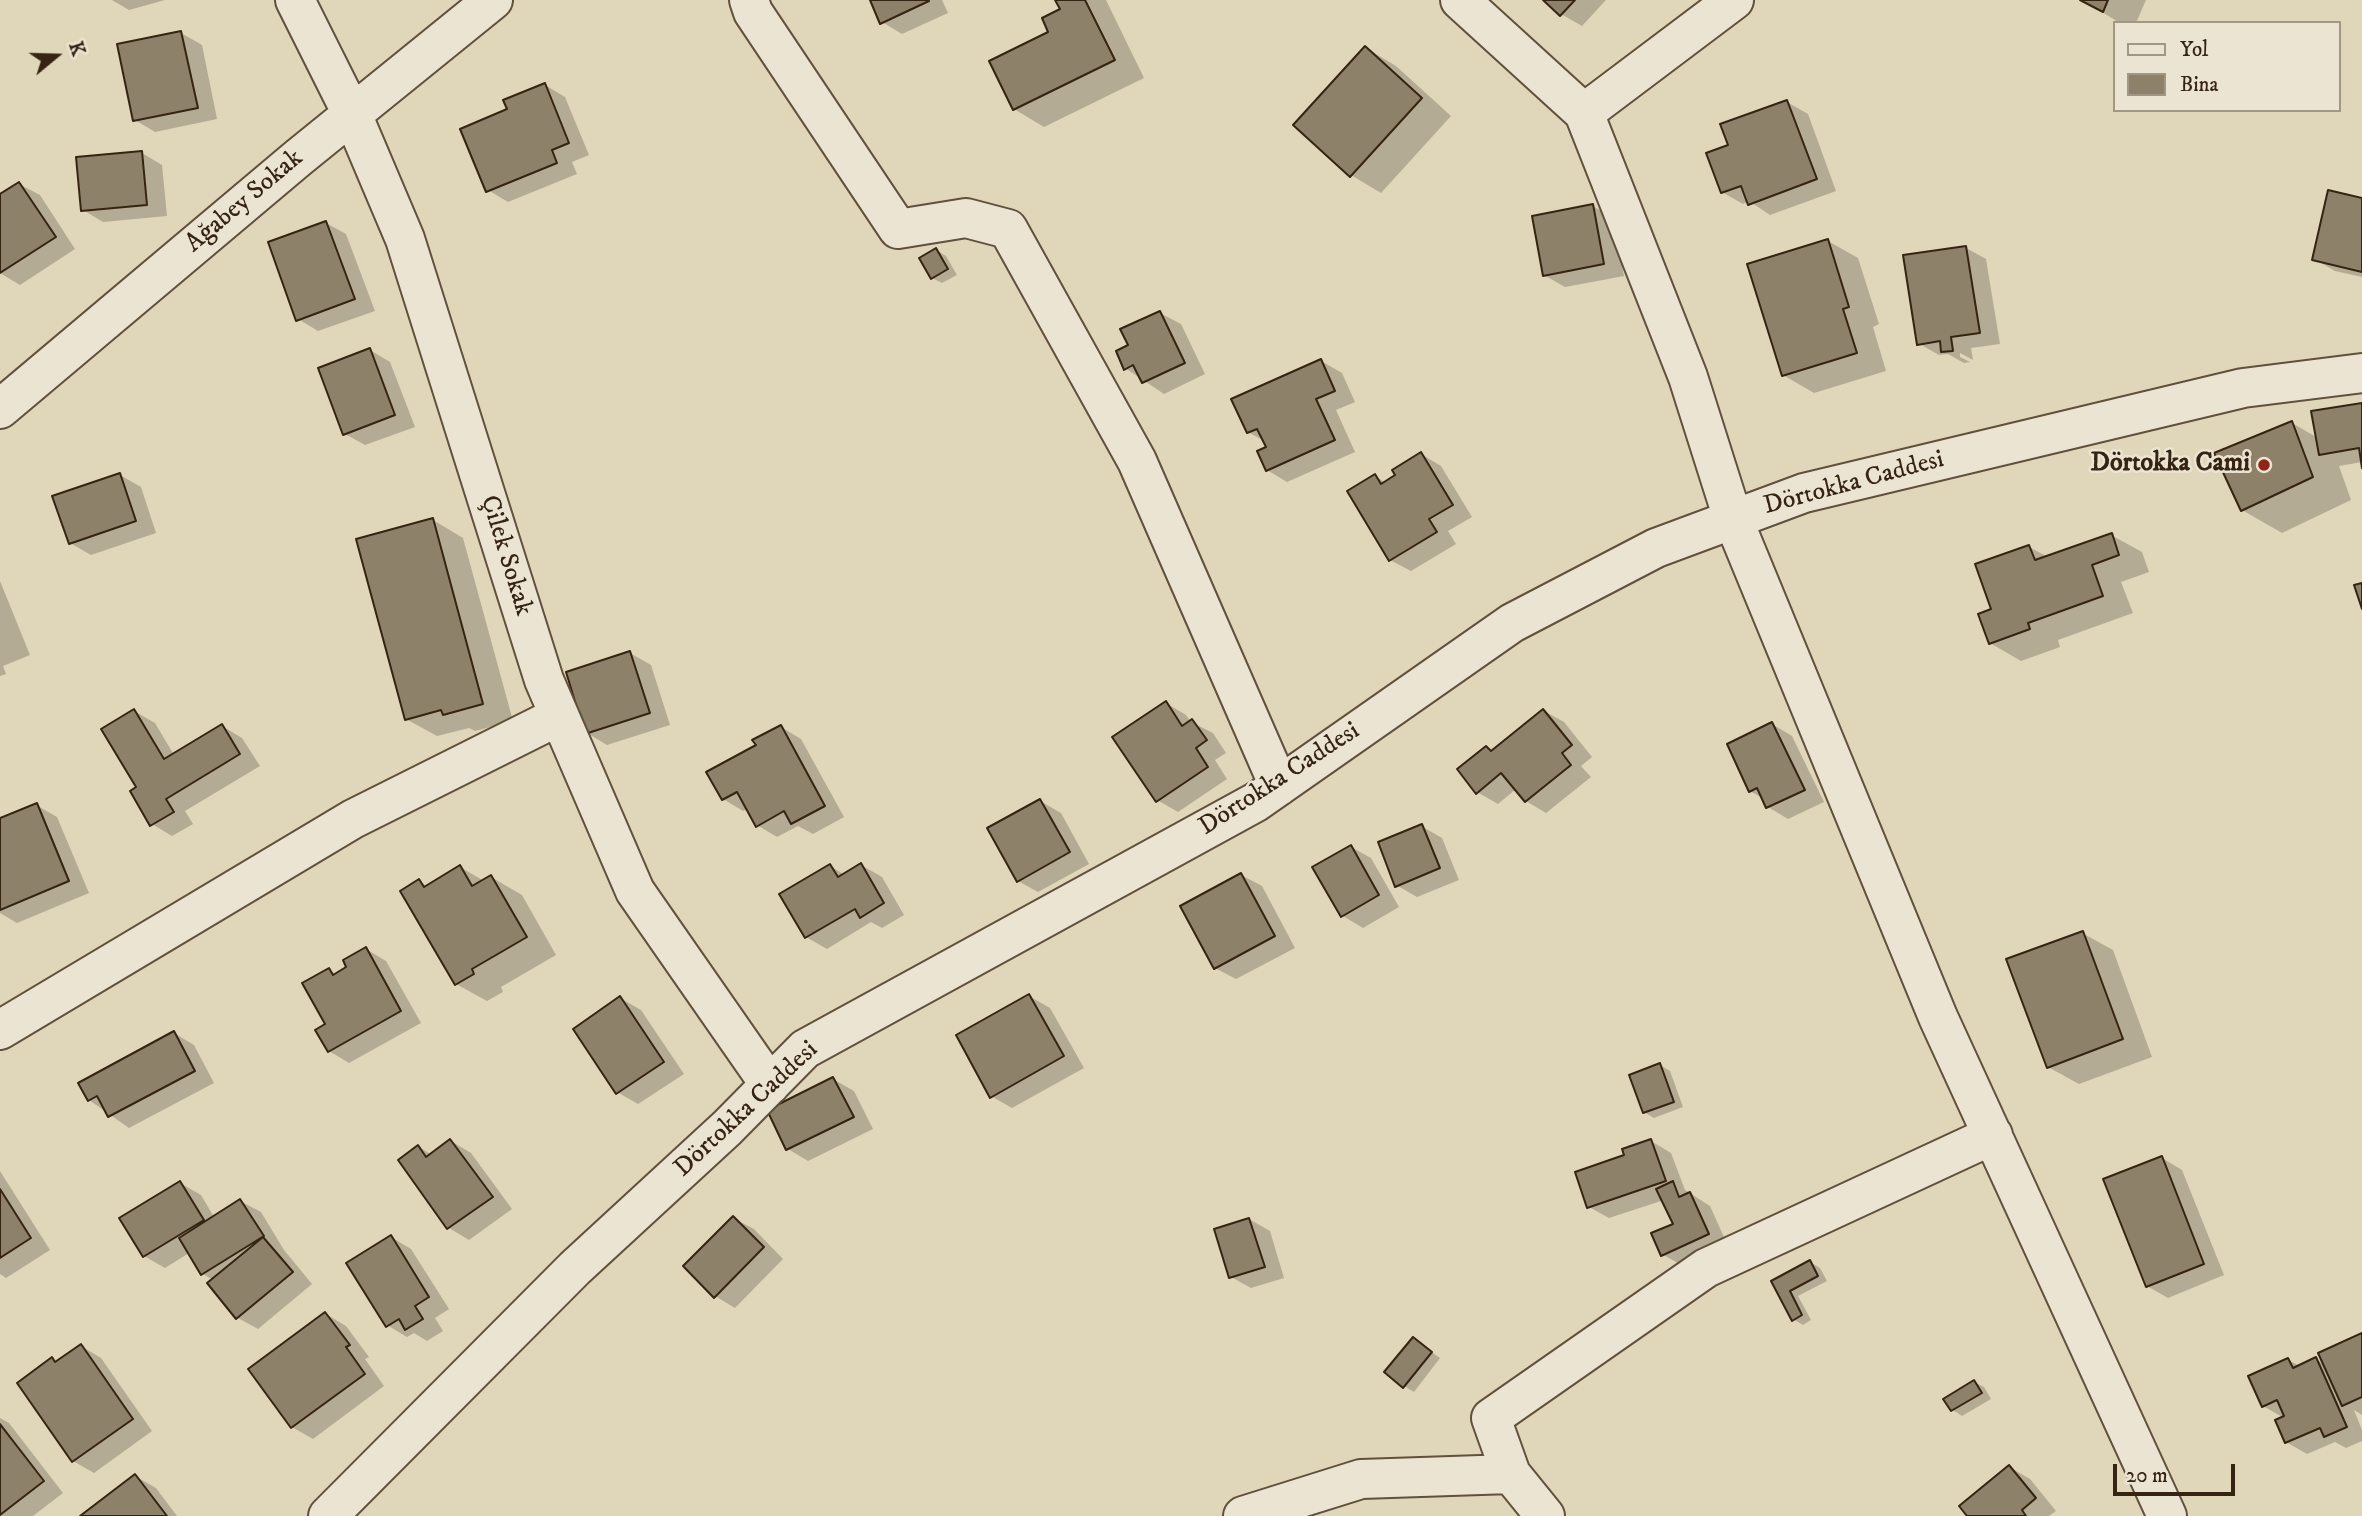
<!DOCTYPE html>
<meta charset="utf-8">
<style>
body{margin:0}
#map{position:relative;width:2362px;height:1516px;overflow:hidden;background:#e0d6b9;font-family:"IM FELL DW Pica",serif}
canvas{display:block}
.legend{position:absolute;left:2113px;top:21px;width:228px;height:91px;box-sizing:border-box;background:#ebe4d2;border:2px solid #a29785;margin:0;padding:9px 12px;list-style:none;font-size:21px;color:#352412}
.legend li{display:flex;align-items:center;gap:14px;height:35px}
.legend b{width:35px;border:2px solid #a29785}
.north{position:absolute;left:21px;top:21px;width:70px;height:70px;-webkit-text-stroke:5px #ebe4d2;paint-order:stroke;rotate:71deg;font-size:19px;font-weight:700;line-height:28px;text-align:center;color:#352412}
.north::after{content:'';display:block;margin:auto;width:24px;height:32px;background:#352412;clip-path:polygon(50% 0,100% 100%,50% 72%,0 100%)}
.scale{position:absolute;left:2113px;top:1464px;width:122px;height:32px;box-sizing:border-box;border:4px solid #352412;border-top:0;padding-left:9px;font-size:21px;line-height:24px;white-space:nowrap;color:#352412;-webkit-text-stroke:5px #ebe4d2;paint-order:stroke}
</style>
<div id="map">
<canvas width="2362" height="1516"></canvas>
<ul class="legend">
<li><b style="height:9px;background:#ebe4d2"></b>Yol</li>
<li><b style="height:19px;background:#8e8169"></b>Bina</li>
</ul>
<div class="north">K</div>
<div class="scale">20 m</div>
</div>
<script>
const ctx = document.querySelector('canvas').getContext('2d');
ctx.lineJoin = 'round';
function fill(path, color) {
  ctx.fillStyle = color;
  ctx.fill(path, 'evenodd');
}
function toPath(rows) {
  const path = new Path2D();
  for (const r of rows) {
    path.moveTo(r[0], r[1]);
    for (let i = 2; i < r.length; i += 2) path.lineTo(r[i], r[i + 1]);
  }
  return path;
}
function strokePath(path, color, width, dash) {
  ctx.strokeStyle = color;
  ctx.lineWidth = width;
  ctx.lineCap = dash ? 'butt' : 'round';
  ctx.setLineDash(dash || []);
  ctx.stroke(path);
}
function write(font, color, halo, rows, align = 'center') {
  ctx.font = font + ' "IM FELL DW Pica",serif';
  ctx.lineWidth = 5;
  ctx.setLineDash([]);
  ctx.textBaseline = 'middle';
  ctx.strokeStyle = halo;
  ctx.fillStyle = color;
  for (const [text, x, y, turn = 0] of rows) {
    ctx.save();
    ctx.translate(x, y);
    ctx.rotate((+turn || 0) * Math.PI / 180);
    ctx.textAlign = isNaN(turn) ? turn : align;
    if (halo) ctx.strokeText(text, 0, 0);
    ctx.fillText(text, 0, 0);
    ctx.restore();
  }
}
fill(toPath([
 [112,0,165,0,129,10],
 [872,0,942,0,948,13,902,34,882,22],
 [1057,0,1106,0,1144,78,1044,127,1014,109,1062,10],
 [1546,0,1606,0,1582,26,1561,14],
 [2082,0,2146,0,2136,23,2120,23],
 [181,33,202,45,217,119,155,132,135,120],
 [1366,48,1396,66,1451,116,1381,193,1351,175],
 [545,85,565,97,589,155,572,162,577,174,508,202,488,190,510,110],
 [1787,102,1808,114,1836,191,1770,215,1749,201,1743,204,1722,192,1730,146],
 [142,153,162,165,167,216,103,222,83,210],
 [19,184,40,195,75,249,20,285,0,273,0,196],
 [2362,200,2362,277,2335,271,2314,259],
 [1593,206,1613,218,1624,276,1565,287,1544,275],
 [326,223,346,234,375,311,318,331,298,319],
 [1828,241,1858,258,1879,324,1873,327,1886,371,1814,393,1783,375],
 [1966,248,1986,259,2000,344,1971,348,1973,360,1960,353,1960,357,1970,362,1964,363,1948,354,1939,355,1918,343],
 [936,250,946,256,957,275,942,283,932,278],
 [1160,313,1181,324,1205,374,1164,394,1125,368,1130,346],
 [370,350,390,362,415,427,365,445,345,434],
 [1321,361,1342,373,1355,402,1336,410,1355,452,1287,482,1267,470,1268,448,1266,442,1248,432],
 [2362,405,2362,462,2339,466,2351,500,2282,533,2242,510,2292,423,2318,438],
 [1421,454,1441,466,1472,517,1448,531,1456,544,1411,571,1390,560,1375,476,1386,483],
 [120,475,141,487,156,533,91,555,70,543],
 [433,520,463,538,513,721,475,731,469,728,437,736,406,719],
 [2111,535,2142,552,2149,572,2121,582,2133,613,2058,640,2060,647,2021,661,1990,643,1993,610,2029,547,2048,557],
 [0,581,30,655,3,666,6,674,0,676],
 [630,653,651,665,670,725,607,745,587,733],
 [1166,703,1186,715,1191,722,1213,733,1226,753,1215,760,1227,779,1178,812,1157,800],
 [134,711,155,723,174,755,222,726,242,738,260,766,185,811,193,824,172,836,152,824,138,788],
 [1544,711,1564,722,1592,757,1581,766,1591,777,1546,813,1526,801,1516,789,1498,804,1477,792,1486,748,1493,752],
 [1772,724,1792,736,1824,802,1788,819,1768,807,1764,799,1750,791],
 [781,727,801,739,844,817,813,834,798,826,777,837,757,825,748,809,743,811,723,799,758,746],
 [1040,801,1061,813,1089,864,1038,892,1018,881],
 [36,805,57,817,89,893,17,923,0,913,0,820],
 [1421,826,1442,838,1459,880,1417,897,1396,885],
 [1351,847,1371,858,1399,907,1363,928,1343,916],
 [861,865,882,877,904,915,882,928,871,922,827,949,806,937,830,866,845,875],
 [460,867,484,881,491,877,522,895,556,955,501,987,503,992,487,1001,456,984,419,882,428,887],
 [1241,875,1262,886,1295,948,1236,979,1215,968],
 [2082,933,2113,950,2152,1057,2079,1084,2048,1067],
 [366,949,386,961,421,1023,349,1063,329,1051,329,970,337,975,349,968],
 [1029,996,1050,1008,1084,1068,1012,1108,991,1096],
 [620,998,641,1010,684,1074,638,1104,617,1092],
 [174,1033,194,1045,214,1083,129,1128,89,1100],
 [1660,1065,1670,1071,1683,1107,1654,1118,1644,1112],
 [833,1079,854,1091,873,1129,808,1161,788,1149],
 [451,1141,471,1153,512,1209,469,1240,449,1228,400,1161,419,1147,432,1155],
 [1651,1141,1671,1153,1685,1190,1710,1206,1728,1246,1683,1266,1662,1254,1675,1225,1664,1200,1609,1218,1589,1207,1627,1156],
 [2162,1158,2182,1170,2224,1275,2168,1298,2147,1286],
 [0,1171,50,1250,6,1278,0,1274],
 [180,1183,201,1195,214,1217,240,1201,261,1212,284,1250,312,1284,258,1329,238,1318,213,1280,203,1274,189,1253,165,1268,144,1256],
 [733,1218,754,1229,783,1259,735,1308,715,1296],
 [1249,1219,1270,1231,1284,1278,1251,1288,1231,1277],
 [391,1237,411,1249,449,1309,435,1318,443,1331,427,1341,414,1333,407,1337,387,1325],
 [1810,1262,1820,1268,1827,1281,1798,1296,1811,1320,1803,1325,1793,1319,1773,1282],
 [326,1314,346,1326,369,1357,365,1359,384,1386,313,1439,292,1427,251,1370],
 [2362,1335,2362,1415,2354,1410,2362,1430,2362,1441,2346,1448,2335,1442,2307,1454,2286,1442,2284,1418,2263,1406,2288,1360,2300,1366,2316,1359,2325,1365],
 [1413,1339,1440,1358,1414,1392,1404,1386],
 [81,1346,101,1358,152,1431,94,1473,73,1461,52,1360,57,1362],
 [1974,1382,1984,1387,1991,1399,1962,1416,1953,1410,1946,1399],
 [0,1418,9,1423,63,1493,33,1516,0,1516],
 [2009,1467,2030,1479,2056,1511,2049,1516,1969,1516],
 [135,1476,156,1488,177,1516,83,1516]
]), '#0003');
const building = toPath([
 [870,0,928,0,929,1,880,24,870,0],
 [1055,0,1085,0,1115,60,1013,110,989,61,1048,32,1042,18,1060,9,1055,0],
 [1543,0,1575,0,1560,16,1543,0],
 [2080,0,2108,0,2103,12,2080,0],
 [181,31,198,108,133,121,117,44,181,31],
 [1365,46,1422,98,1350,177,1293,125,1365,46],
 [545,83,569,143,552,150,557,163,486,192,460,129,507,109,503,100,545,83],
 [1787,100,1817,179,1748,205,1741,186,1721,193,1706,153,1728,145,1720,124,1787,100],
 [142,151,147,205,81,211,76,157,142,151],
 [19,182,56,237,0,273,0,194,19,182],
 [2328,190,2362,198,2362,272,2312,260,2328,190],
 [1593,204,1604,264,1543,276,1532,216,1593,204],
 [326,221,355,299,296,321,268,242,326,221],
 [1828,239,1849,307,1843,309,1857,353,1782,376,1747,264,1828,239],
 [1966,246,1980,333,1951,337,1953,351,1941,352,1940,341,1917,345,1903,255,1966,246],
 [936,248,948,269,931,279,919,258,936,248],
 [1160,311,1185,363,1142,383,1133,365,1124,370,1116,351,1128,345,1120,329,1160,311],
 [370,348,395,415,343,435,318,368,370,348],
 [1321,359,1335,391,1316,399,1335,440,1266,471,1257,451,1266,447,1257,429,1247,433,1231,399,1321,359],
 [2362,403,2362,468,2359,448,2319,455,2311,411,2362,403],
 [2292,421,2313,477,2241,511,2214,453,2292,421],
 [1421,452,1453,505,1429,519,1437,532,1389,561,1347,491,1375,474,1381,484,1395,475,1392,470,1421,452],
 [120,473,136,521,69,544,52,496,120,473],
 [433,518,483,704,443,715,441,710,405,720,356,539,433,518],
 [2112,533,2119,555,2092,565,2103,596,2028,623,2030,629,1989,644,1978,614,1991,609,1975,564,2029,545,2035,560,2112,533],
 [2362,583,2362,609,2354,585,2362,583],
 [630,651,650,713,585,734,566,672,630,651],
 [1166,701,1182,726,1192,719,1207,740,1196,748,1208,767,1156,802,1112,737,1166,701],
 [134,709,164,759,222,724,240,754,166,799,174,812,150,826,130,791,136,787,101,729,134,709],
 [1543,709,1572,745,1562,753,1571,765,1525,802,1501,773,1476,794,1457,769,1486,746,1491,751,1543,709],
 [1772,722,1805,790,1766,808,1757,788,1749,792,1727,744,1772,722],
 [781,725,825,806,791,824,784,811,756,827,737,792,722,800,706,772,756,745,752,740,781,725],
 [1040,799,1070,852,1017,882,987,828,1040,799],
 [37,803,69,881,0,910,0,818,37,803],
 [1422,824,1440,868,1395,887,1378,842,1422,824],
 [1351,845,1379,895,1341,917,1312,867,1351,845],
 [861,863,884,903,860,918,855,909,805,938,779,894,830,864,838,877,861,863],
 [460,865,472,886,491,875,527,937,472,969,474,974,455,985,400,891,419,879,424,887,460,865],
 [1241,873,1275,936,1214,969,1180,906,1241,873],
 [2083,931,2123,1039,2047,1068,2006,959,2083,931],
 [366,947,401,1011,328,1052,315,1030,325,1024,302,983,329,968,333,975,346,967,343,960,366,947],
 [1029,994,1064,1056,990,1098,956,1035,1029,994],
 [620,996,664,1062,616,1094,573,1029,620,996],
 [174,1031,195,1071,108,1117,97,1096,88,1101,78,1083,174,1031],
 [1660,1063,1674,1102,1643,1113,1629,1075,1660,1063],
 [833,1077,854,1117,786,1150,767,1110,833,1077],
 [450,1139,493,1197,447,1229,398,1160,418,1145,426,1157,450,1139],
 [1651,1139,1666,1181,1587,1208,1575,1172,1624,1155,1622,1149,1651,1139],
 [2162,1156,2204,1264,2146,1287,2103,1179,2162,1156],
 [180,1181,204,1220,143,1257,119,1218,180,1181],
 [1673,1181,1679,1197,1690,1192,1709,1234,1661,1256,1651,1233,1673,1224,1656,1189,1673,1181],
 [0,1189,31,1238,0,1258,0,1189],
 [240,1199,264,1236,201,1275,179,1238,240,1199],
 [733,1216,764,1247,714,1298,683,1266,733,1216],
 [1249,1218,1265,1267,1229,1278,1214,1229,1249,1218],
 [391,1235,429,1297,415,1306,423,1319,405,1330,399,1319,386,1327,346,1263,391,1235],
 [263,1237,293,1272,236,1319,207,1283,263,1237],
 [1810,1260,1818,1276,1790,1291,1802,1315,1792,1321,1771,1281,1810,1260],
 [325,1312,350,1345,346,1347,365,1374,291,1428,248,1369,325,1312],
 [2362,1333,2362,1397,2342,1406,2318,1353,2362,1333],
 [1413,1337,1432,1352,1403,1388,1384,1372,1413,1337],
 [81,1344,133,1419,72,1462,17,1383,52,1357,55,1362,81,1344],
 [2316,1357,2347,1427,2324,1437,2320,1428,2285,1443,2275,1420,2284,1416,2277,1400,2262,1407,2248,1376,2288,1358,2293,1368,2316,1357],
 [1974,1380,1982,1393,1951,1411,1943,1399,1974,1380],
 [0,1424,44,1481,0,1515,0,1424],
 [2009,1465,2036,1498,2022,1510,2026,1516,1967,1516,1959,1506,2009,1465],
 [135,1474,167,1516,80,1516,135,1474]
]);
fill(building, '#8e8169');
strokePath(building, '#352412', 2);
const minor = toPath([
 [295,0,352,114,405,239,544,680,635,891,770,1085],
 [749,0,753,12,898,229,966,218,1008,229,1137,461,1279,786],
 [1460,0,1584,113],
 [1734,0,1584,113,1688,377,1733,519,1938,1017,2167,1516],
 [0,409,298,158,493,0],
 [0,1030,353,819,559,716],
 [1511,1474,1491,1418,1706,1268,1993,1135],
 [328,1516,575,1268,727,1128,805,1049,1256,802,1512,623,1656,548,1804,493,2243,388,2362,373],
 [1243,1516,1361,1479,1511,1474,1545,1516]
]);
strokePath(minor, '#60503c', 42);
strokePath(minor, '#ebe4d2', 38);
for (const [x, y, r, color] of [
 [2264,465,7,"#8f2418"]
]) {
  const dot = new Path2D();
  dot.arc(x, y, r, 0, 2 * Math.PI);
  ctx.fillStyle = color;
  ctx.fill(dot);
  strokePath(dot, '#ebe4d2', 2.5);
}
write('26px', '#352412', '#ebe4d2', [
 ["Ağabey Sokak",245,202,-40],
 ["Dörtokka Caddesi",1854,484,-15],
 ["Çilek Sokak",505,556,73],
 ["Dörtokka Caddesi",1280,780,-33],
 ["Dörtokka Caddesi",747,1110,-43]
]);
write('bold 26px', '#352412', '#ebe4d2', [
 ["Dörtokka Cami",2250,465]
], 'right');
</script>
